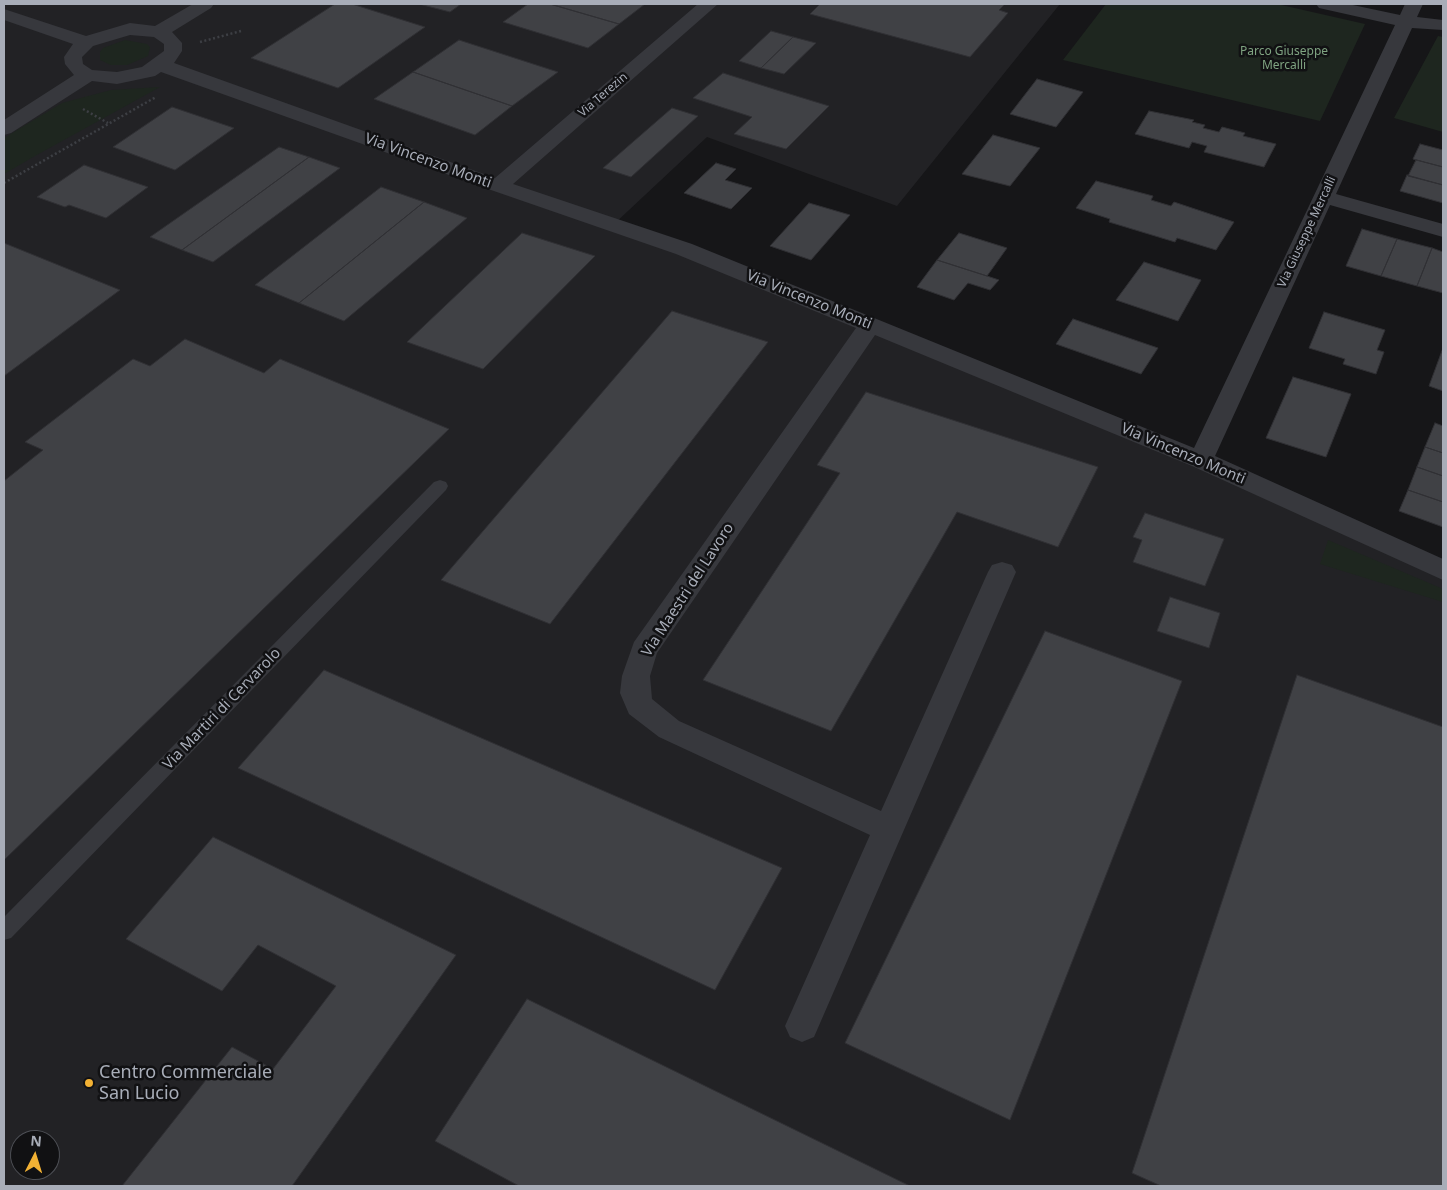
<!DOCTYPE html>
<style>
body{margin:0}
#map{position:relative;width:1447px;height:1190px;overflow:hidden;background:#161618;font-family:"Noto Sans",sans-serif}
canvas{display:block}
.frame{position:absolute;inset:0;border:5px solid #a8adb8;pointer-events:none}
.north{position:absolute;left:10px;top:1130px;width:50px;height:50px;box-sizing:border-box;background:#111113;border:1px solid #4d4f55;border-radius:50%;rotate:5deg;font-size:14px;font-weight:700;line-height:20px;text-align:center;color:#a8adb8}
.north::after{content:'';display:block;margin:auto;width:18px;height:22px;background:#f2b134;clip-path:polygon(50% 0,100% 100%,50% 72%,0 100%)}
</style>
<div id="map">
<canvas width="1447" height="1190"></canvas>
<div class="frame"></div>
<div class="north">N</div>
</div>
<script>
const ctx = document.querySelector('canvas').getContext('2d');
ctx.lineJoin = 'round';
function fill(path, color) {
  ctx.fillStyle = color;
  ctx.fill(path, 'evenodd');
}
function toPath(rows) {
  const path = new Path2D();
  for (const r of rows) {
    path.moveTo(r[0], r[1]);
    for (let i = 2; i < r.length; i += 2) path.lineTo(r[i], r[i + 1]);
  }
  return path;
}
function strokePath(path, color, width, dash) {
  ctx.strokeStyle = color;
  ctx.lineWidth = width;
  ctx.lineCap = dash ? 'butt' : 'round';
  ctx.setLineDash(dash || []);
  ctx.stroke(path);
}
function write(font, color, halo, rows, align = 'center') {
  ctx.font = font + ' "Noto Sans",sans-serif';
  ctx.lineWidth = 5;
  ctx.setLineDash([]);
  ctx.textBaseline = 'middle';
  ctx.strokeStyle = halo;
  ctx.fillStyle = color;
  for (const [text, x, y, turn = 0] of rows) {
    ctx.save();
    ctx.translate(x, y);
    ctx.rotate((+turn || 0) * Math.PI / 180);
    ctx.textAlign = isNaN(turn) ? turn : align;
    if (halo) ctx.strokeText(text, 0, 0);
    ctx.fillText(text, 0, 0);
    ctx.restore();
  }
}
fill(toPath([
 [4,4,1060,4,897,206,707,137,613,225,1201,460,1443,570,1443,1186,4,1186],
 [20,1140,50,1140,50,1170,20,1170]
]), '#222225');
fill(toPath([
 [1106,4,1277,4,1365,24,1320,121,1063,60],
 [1438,36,1443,37,1443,132,1394,118],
 [125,40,147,44,150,47,148,56,127,65,111,65,100,60,100,52,103,48],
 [160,87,35,156,4,174,4,138,62,103,111,90],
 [1328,540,1443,589,1443,602,1320,564]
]), '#1e261f');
const building = toPath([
 [335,4,352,4,425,27,338,88,251,58,335,4],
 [419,4,461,4,450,12,419,4],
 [528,4,550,4,619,24,588,48,503,22,528,4],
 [550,4,645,4,619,24,550,4],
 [820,4,1005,4,999,10,1008,13,970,57,810,14,820,4],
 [771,31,793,37,761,68,739,61,771,31],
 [793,37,816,43,784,74,761,68,793,37],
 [459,40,558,72,512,106,413,72,459,40],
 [413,72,512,106,475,135,374,99,413,72],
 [723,73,780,91,829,106,786,149,734,134,752,117,693,98,723,73],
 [1037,79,1083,92,1056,127,1010,114,1037,79],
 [172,107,234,128,175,170,113,147,172,107],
 [672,108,698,116,631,177,603,168,672,108],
 [1149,111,1194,120,1192,122,1205,125,1203,128,1219,132,1222,127,1245,133,1243,136,1276,144,1264,167,1204,152,1207,146,1192,142,1189,148,1135,134,1149,111],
 [993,135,1040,148,1010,186,962,174,993,135],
 [1420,144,1443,150,1443,167,1413,159,1420,144],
 [279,147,309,157,182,250,150,237,279,147],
 [309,157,340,168,213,262,182,250,309,157],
 [1416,160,1443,167,1443,185,1408,176,1416,160],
 [716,163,736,169,725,180,752,188,731,209,684,193,716,163],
 [84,165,148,187,106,218,69,205,65,207,37,197,84,165],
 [1407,175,1443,185,1443,203,1400,191,1407,175],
 [1096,181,1153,196,1151,200,1171,206,1174,202,1234,222,1216,250,1177,238,1175,242,1109,222,1110,219,1076,208,1096,181],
 [381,187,424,202,299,303,255,285,381,187],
 [424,202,467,218,344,321,299,303,424,202],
 [809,203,850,215,811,260,770,246,809,203],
 [1362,229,1397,239,1381,276,1346,266,1362,229],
 [522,233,595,256,483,369,407,342,522,233],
 [959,233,1007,248,987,276,937,260,959,233],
 [1397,239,1432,248,1417,286,1381,276,1397,239],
 [4,243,120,290,4,376,4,243],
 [1432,248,1443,252,1443,293,1417,286,1432,248],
 [937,260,987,276,999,280,990,290,968,283,954,300,917,287,937,260],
 [1144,262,1201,280,1178,321,1116,300,1144,262],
 [672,311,768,342,550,624,441,580,672,311],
 [1324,312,1385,330,1377,350,1384,352,1376,374,1343,364,1345,359,1309,348,1324,312],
 [1073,319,1158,348,1141,374,1056,344,1073,319],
 [185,339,264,373,280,359,449,429,4,860,4,481,43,450,25,442,133,359,150,366,185,339],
 [1443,348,1443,391,1429,386,1443,348],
 [1293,377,1351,394,1326,457,1266,438,1293,377],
 [866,392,1098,467,1058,547,957,512,831,731,703,680,840,473,817,465,866,392],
 [1435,423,1443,426,1443,453,1425,447,1435,423],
 [1425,447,1443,453,1443,476,1417,467,1425,447],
 [1417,467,1443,476,1443,502,1408,490,1417,467],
 [1408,490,1443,502,1443,527,1399,511,1408,490],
 [1145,513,1224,539,1205,586,1133,562,1142,540,1133,537,1145,513],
 [1170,597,1220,613,1209,648,1157,631,1170,597],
 [1045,631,1182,681,1010,1120,845,1043,1045,631],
 [324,670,782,868,715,990,238,768,324,670],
 [1297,675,1443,727,1443,1186,1161,1186,1132,1173,1297,675],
 [213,837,456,955,292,1186,122,1186,232,1047,273,1069,336,986,258,945,222,991,126,939,213,837],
 [527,999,910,1186,519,1186,435,1141,527,999]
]);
fill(building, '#404145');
strokePath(building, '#303034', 1);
strokePath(toPath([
 [200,42,241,31],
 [83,109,108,123],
 [4,183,156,97]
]), '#3d3f44', 2.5, [2, 2.5]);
fill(toPath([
 [440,480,446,482,448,486,446,490,11,938,4,940,4,917,434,482,440,480]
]), '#37383d');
fill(toPath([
 [193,4,214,4,211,8,172,32,182,43,182,51,174,63,495,178,698,4,718,4,513,184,692,244,1194,448,1395,25,1319,8,1316,4,1348,4,1400,15,1405,4,1423,4,1417,17,1443,20,1443,30,1412,28,1336,194,1443,224,1443,237,1330,205,1215,456,1443,559,1443,580,1192,466,875,335,657,653,650,676,652,699,679,721,881,811,988,572,992,565,1002,562,1012,565,1016,572,814,1037,802,1042,790,1037,785,1026,870,835,659,737,629,714,620,693,622,676,634,642,856,328,676,254,491,190,161,72,155,76,117,84,92,81,11,133,4,135,4,120,74,75,65,64,64,57,73,44,4,20,4,9,86,36,130,23,155,26,193,4],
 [130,35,154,37,164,44,164,51,142,67,117,72,92,70,83,64,82,57,93,46,130,35]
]), '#37383d');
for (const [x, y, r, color] of [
 [89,1083,5,"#f2b134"]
]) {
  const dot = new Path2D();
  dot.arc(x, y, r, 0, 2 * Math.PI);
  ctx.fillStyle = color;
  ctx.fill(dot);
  strokePath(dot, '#111113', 2);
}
write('12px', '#7fa381', '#111113', [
 ["Parco Giuseppe",1284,52],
 ["Mercalli",1284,66]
]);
write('12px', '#a8adb8', '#111113', [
 ["Via Terezin",603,95,-41],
 ["Via Giuseppe Mercalli",1307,232,-65]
]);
write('15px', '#a8adb8', '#111113', [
 ["Via Vincenzo Monti",428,161,20],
 ["Via Vincenzo Monti",809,300,22],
 ["Via Vincenzo Monti",1183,454,23],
 ["Via Maestri del Lavoro",688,590,-57],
 ["Via Martiri di Cervarolo",222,709,-46]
]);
write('18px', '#a8adb8', '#111113', [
 ["Centro Commerciale",99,1073],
 ["San Lucio",99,1094]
], 'left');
</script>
